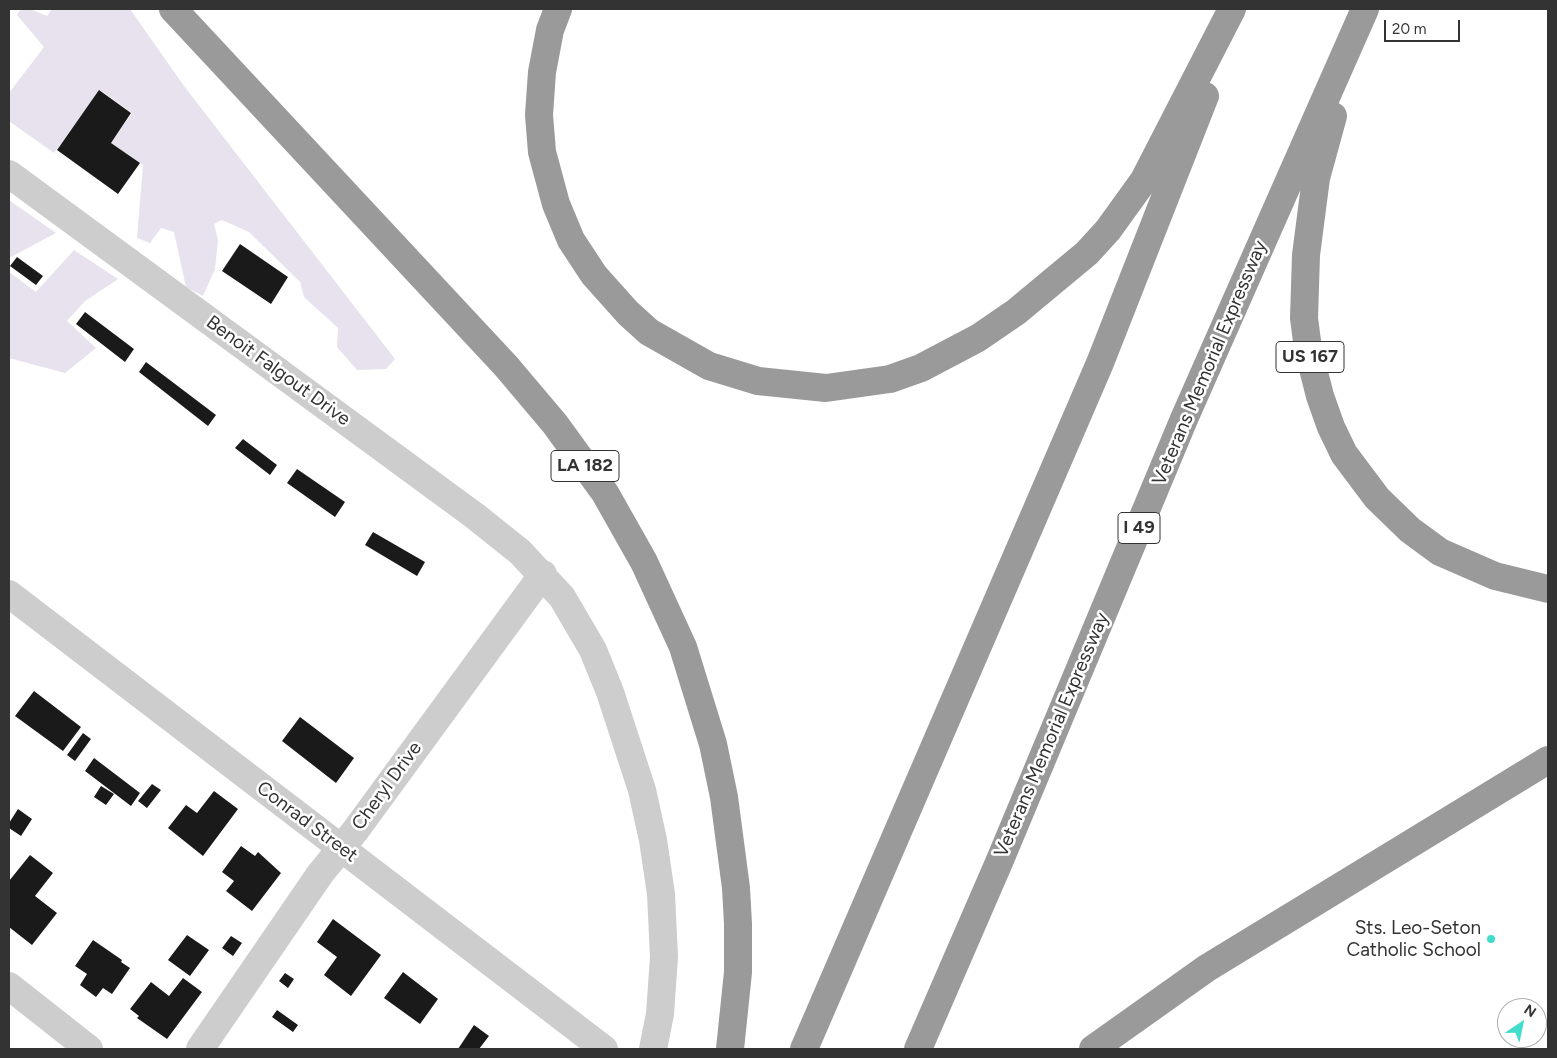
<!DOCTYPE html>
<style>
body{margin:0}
#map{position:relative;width:1557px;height:1058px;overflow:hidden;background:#fff;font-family:Figtree,sans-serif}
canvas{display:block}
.frame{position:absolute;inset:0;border:10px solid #333;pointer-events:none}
.north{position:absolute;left:1497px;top:998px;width:50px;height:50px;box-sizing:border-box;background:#fff;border:1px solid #adadad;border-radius:50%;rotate:34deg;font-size:14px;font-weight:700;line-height:20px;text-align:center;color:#333}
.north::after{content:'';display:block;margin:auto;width:18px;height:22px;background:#42dccc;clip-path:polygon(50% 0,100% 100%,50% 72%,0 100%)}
.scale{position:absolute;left:1384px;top:20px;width:76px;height:22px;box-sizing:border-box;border:2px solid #333;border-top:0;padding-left:6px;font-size:15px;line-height:18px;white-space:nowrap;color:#333;-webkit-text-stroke:4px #fff;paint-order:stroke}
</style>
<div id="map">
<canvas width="1557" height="1058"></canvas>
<div class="frame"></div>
<div class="north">N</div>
<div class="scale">20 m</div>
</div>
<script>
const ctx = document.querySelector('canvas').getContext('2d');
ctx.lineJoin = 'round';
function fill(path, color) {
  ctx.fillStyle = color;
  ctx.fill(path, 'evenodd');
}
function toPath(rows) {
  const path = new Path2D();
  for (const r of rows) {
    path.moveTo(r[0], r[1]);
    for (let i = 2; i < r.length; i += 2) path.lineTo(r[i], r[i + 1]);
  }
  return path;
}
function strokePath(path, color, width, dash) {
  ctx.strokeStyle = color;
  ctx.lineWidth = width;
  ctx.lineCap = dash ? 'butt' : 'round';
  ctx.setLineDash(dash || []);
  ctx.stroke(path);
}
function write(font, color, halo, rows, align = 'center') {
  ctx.font = font + ' Figtree,sans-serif';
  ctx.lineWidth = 5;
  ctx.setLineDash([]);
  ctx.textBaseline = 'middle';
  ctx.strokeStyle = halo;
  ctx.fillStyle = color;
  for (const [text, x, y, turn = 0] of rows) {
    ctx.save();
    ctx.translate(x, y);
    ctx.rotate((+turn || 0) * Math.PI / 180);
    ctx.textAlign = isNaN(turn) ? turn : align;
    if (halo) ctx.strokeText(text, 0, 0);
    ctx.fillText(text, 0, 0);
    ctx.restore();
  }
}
fill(toPath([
 [21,9,30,9,47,16,52,9,130,9,184,86,395,359,386,369,357,370,337,347,338,328,304,297,300,282,249,232,222,220,214,224,218,240,215,269,203,296,186,287,174,232,161,228,150,243,137,238,143,165,111,143,132,113,100,90,54,153,9,121,9,93,44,47,17,15],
 [9,200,56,233,9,258],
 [74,250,118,279,85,301,67,321,96,348,65,373,9,358,9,272,36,292]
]), '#e7e2ee');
fill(toPath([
 [99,90,131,113,111,143,140,163,118,194,57,150],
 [240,244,288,277,271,304,222,271],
 [17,257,43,276,36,285,10,266],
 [85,312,134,349,125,362,76,324],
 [146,362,216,415,208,426,139,372],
 [243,439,277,465,270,475,235,448],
 [297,469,345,502,335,517,287,483],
 [373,532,425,562,417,576,365,545],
 [34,691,81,727,63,751,15,716],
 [300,717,354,758,336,783,282,741],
 [83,733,91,739,75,761,67,755],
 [94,758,140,793,131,806,85,771],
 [152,784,161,790,147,808,138,801],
 [101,786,114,794,106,805,94,797],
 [214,791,238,809,203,856,168,828,186,805,197,813],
 [18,809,32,819,21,836,9,828,9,823],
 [241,846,255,856,258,852,281,873,252,911,226,891,234,881,222,872],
 [30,855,53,873,35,896,57,913,32,945,9,927,9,881],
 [333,919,381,955,351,996,324,975,337,957,317,942],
 [187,935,209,950,190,976,168,960],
 [231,936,242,943,233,956,222,948],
 [93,940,122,960,121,962,130,968,112,994,103,988,96,997,80,985,87,974,75,966],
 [403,972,438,999,420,1024,384,998],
 [285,973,294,979,288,988,279,981],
 [183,978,202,992,167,1039,137,1018,139,1016,130,1009,151,982,169,996],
 [277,1010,298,1025,293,1032,272,1017],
 [474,1025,489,1036,479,1049,458,1049]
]), '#1a1a1a');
strokePath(toPath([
 [9,174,475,516,520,552,562,597,593,650,610,692,642,790,653,840,661,894,664,957,660,1014,653,1049],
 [9,594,604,1049],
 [9,986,89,1049],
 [200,1049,320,874,355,831,543,574]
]), '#cdcdcd', 28);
strokePath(toPath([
 [173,9,506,366,555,424,605,493,644,562,683,647,713,744,724,797,736,888,738,924,738,972,730,1049],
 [558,9,550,30,542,72,539,115,542,152,556,204,571,240,594,275,628,313,649,332,709,366,758,381,826,388,890,379,921,368,978,338,1016,312,1087,253,1108,230,1144,180,1232,9],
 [1333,116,1316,178,1306,255,1304,318,1308,349,1320,396,1331,427,1344,454,1377,498,1410,530,1440,552,1495,576,1548,589],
 [804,1049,1100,363,1205,96],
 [918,1049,1000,860,1184,419,1365,9],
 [1093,1049,1207,968,1548,760]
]), '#9a9a9a', 28);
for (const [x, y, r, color] of [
 [1491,939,5,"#42dccc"]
]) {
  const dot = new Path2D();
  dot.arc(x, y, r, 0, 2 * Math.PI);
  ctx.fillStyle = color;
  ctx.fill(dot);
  strokePath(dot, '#fff', 2);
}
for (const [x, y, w] of [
 [1310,357,68],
 [585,466,68],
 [1139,528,42]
]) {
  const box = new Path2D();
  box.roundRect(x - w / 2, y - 15.5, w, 31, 4);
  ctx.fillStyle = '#fff';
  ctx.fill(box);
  strokePath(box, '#333', 1);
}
write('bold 18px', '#333', null, [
 ["US 167",1310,357],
 ["LA 182",585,466],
 ["I 49",1139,528]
]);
write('19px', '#333', '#fff', [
 ["Veterans Memorial Expressway",1210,363,-67],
 ["Benoit Falgout Drive",278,371,36],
 ["Veterans Memorial Expressway",1052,735,-67],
 ["Cheryl Drive",387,786,-54],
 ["Conrad Street",307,822,37]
]);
write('19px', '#333', '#fff', [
 ["Sts. Leo-Seton",1481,928],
 ["Catholic School",1481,950]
], 'right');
</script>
